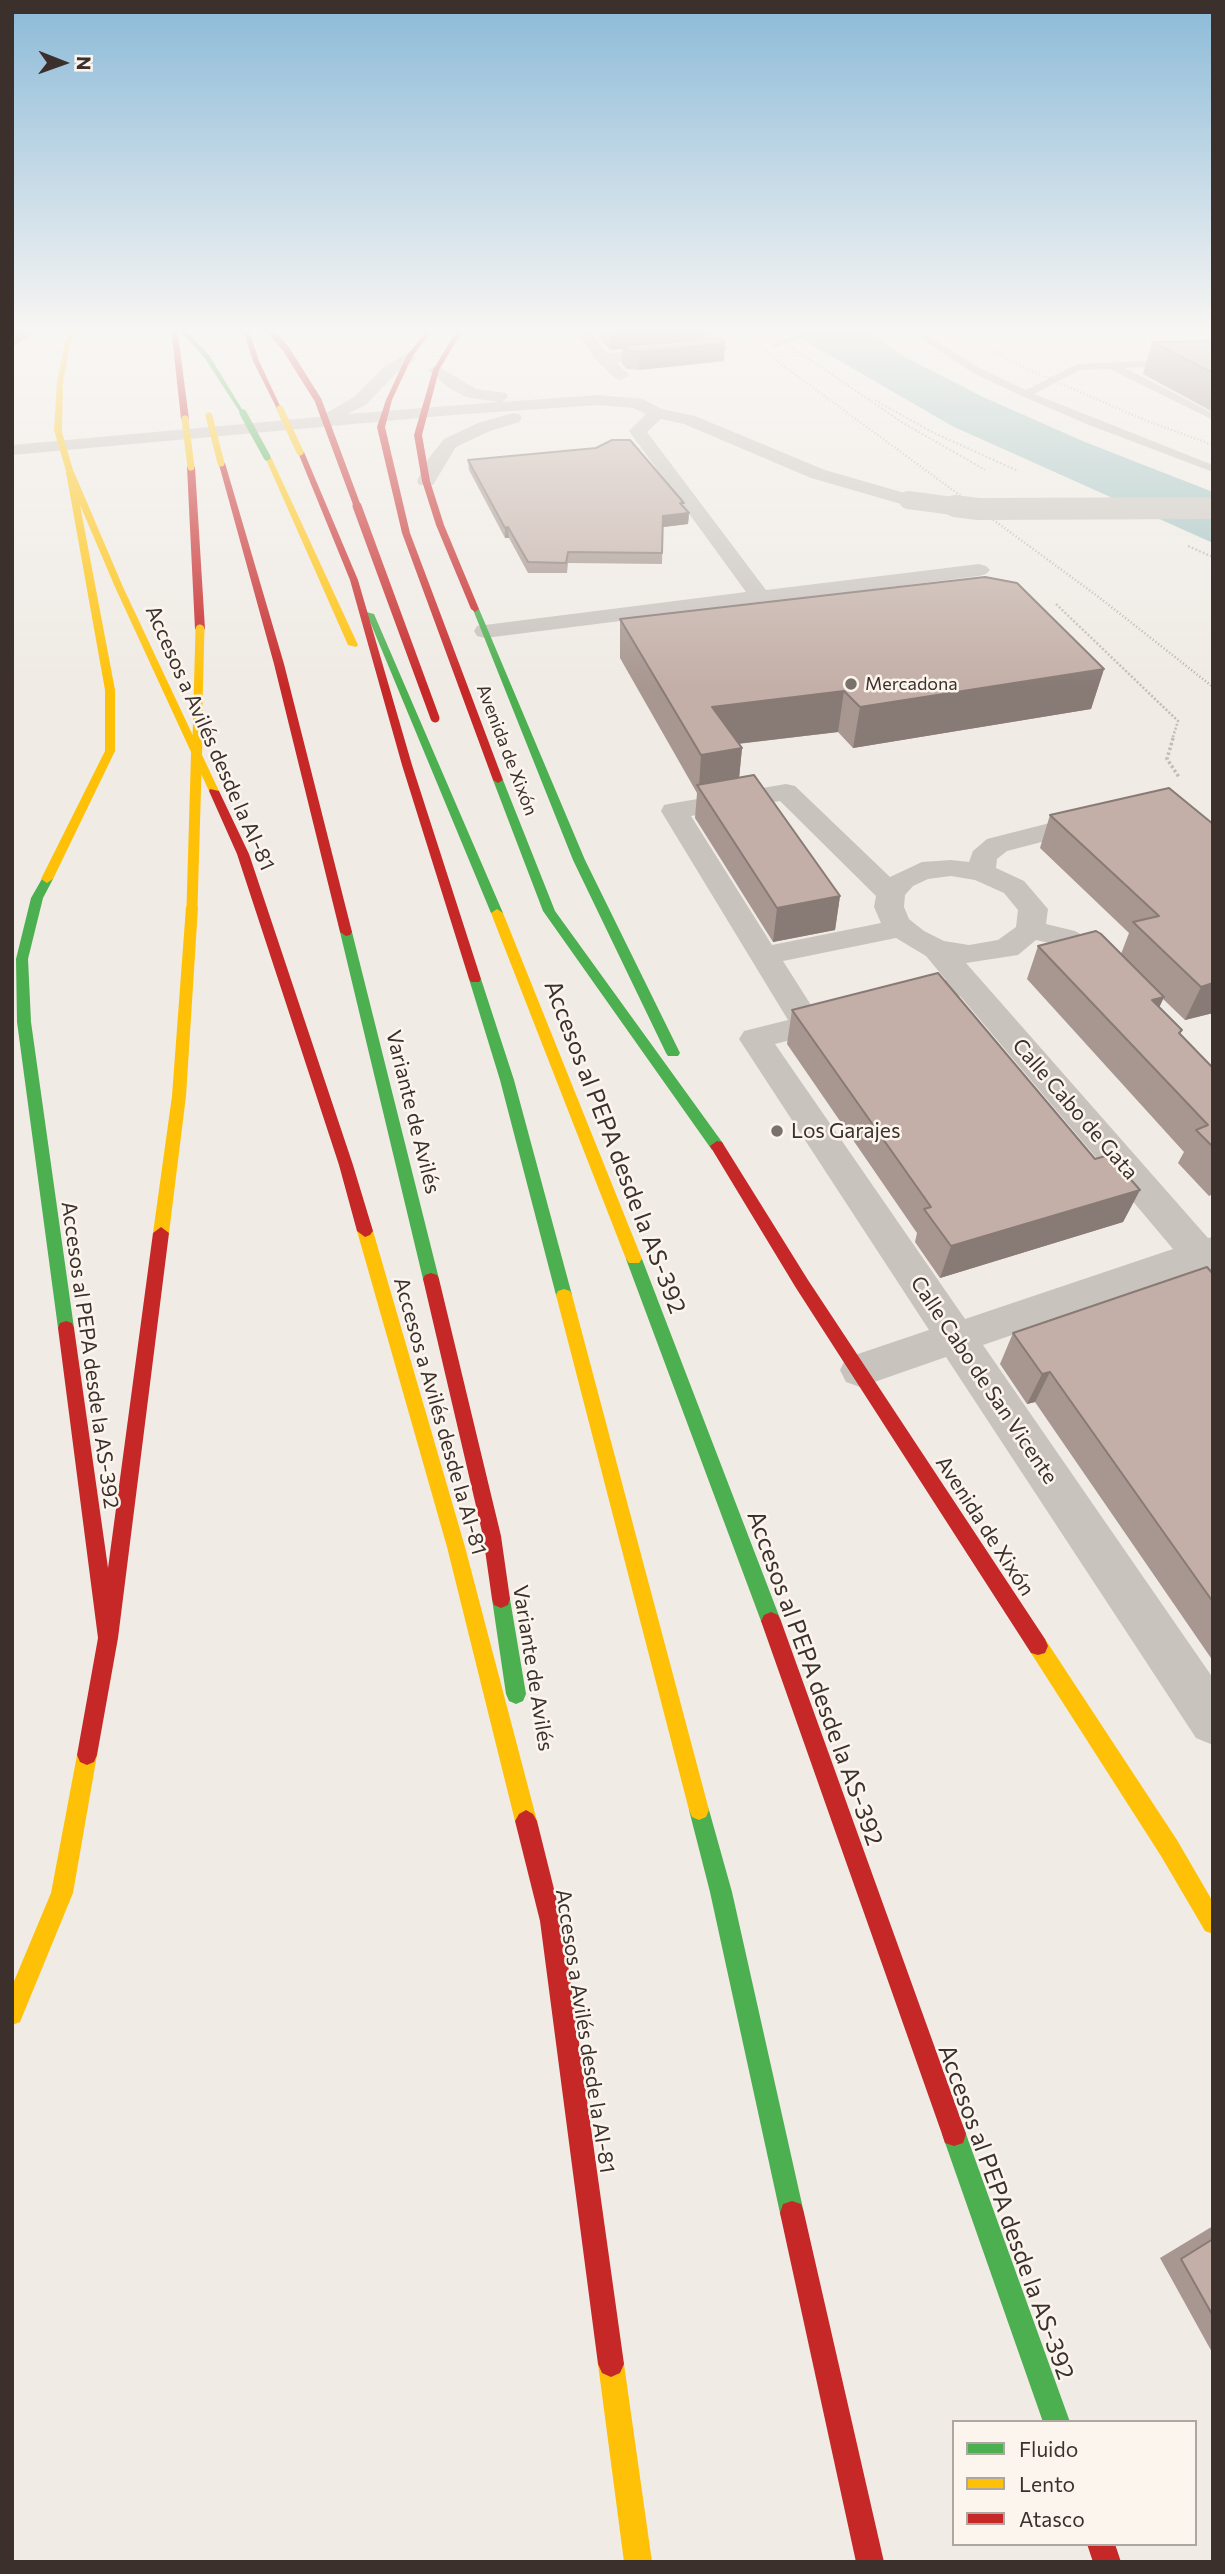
<!DOCTYPE html>
<meta charset="utf-8">
<style>
body{margin:0}
#map{position:relative;width:1225px;height:2574px;overflow:hidden;background:#f0ebe5;font-family:Commissioner,sans-serif}
canvas{display:block}
.frame{position:absolute;inset:0;border:14px solid #3b302b;pointer-events:none}
.legend{position:absolute;left:952px;top:2420px;width:245px;height:126px;box-sizing:border-box;background:#fbf5ee;border:2px solid #aea6a0;margin:0;padding:9px 12px;list-style:none;font-size:21px;color:#3b302b}
.legend li{display:flex;align-items:center;gap:14px;height:35px}
.legend b{width:35px;border:2px solid #aea6a0}
.north{position:absolute;left:28px;top:28px;width:70px;height:70px;-webkit-text-stroke:5px #fbf5ee;paint-order:stroke;rotate:91deg;font-size:19px;font-weight:700;line-height:28px;text-align:center;color:#3b302b}
.north::after{content:'';display:block;margin:auto;width:24px;height:32px;background:#3b302b;clip-path:polygon(50% 0,100% 100%,50% 72%,0 100%)}
</style>
<div id="map">
<canvas width="1225" height="2574"></canvas>
<div class="frame"></div>
<ul class="legend">
<li><b style="height:9px;background:#4caf50"></b>Fluido</li>
<li><b style="height:9px;background:#ffc107"></b>Lento</li>
<li><b style="height:9px;background:#c62828"></b>Atasco</li>
</ul>
<div class="north">N</div>
</div>
<script>
const ctx = document.querySelector('canvas').getContext('2d');
ctx.lineJoin = 'round';
function fill(path, color) {
  ctx.fillStyle = color;
  ctx.fill(path, 'evenodd');
}
function toPath(rows) {
  const path = new Path2D();
  for (const r of rows) {
    path.moveTo(r[0], r[1]);
    for (let i = 2; i < r.length; i += 2) path.lineTo(r[i], r[i + 1]);
  }
  return path;
}
function strokePath(path, color, width, dash) {
  ctx.strokeStyle = color;
  ctx.lineWidth = width;
  ctx.lineCap = dash ? 'butt' : 'round';
  ctx.setLineDash(dash || []);
  ctx.stroke(path);
}
function write(font, color, halo, rows, align = 'center') {
  ctx.font = font + ' Commissioner,sans-serif';
  ctx.lineWidth = 5;
  ctx.setLineDash([]);
  ctx.textBaseline = 'middle';
  ctx.strokeStyle = halo;
  ctx.fillStyle = color;
  for (const [text, x, y, turn = 0] of rows) {
    ctx.save();
    ctx.translate(x, y);
    ctx.rotate((+turn || 0) * Math.PI / 180);
    ctx.textAlign = isNaN(turn) ? turn : align;
    if (halo) ctx.strokeText(text, 0, 0);
    ctx.fillText(text, 0, 0);
    ctx.restore();
  }
}
fill(toPath([
 [787,327,864,327,901,355,983,397,1085,442,1213,492,1213,543,952,426,790,332]
]), '#a1c2c1');
fill(toPath([
 [814,329,816,332,774,347,769,346,814,329]
]), '#a1c2c1');
strokePath(toPath([
 [767,327,793,348,900,421,985,470],
 [875,400,932,432,1018,471]
]), '#c2bbb6', 2, [2, 2]);
strokePath(toPath([
 [1188,546,1213,557],
 [1056,604,1178,721,1172,740]
]), '#c2bbb6', 2.5, [2, 2]);
strokePath(toPath([
 [1173,738,1167,759,1179,777]
]), '#c2bbb6', 3.5, [2.5, 2.5]);
fill(toPath([
 [903,327,914,327,981,369,1026,390,1077,364,1213,358,1213,364,1125,368,1213,413,1213,420,1110,369,1079,370,1034,394,1213,465,1213,472,1089,425,1022,396,973,373,903,327]
]), '#c9c3be');
fill(toPath([
 [572,327,587,327,607,353,674,347,682,352,674,357,616,362,629,375,621,380,615,378,597,361,572,327],
 [692,327,707,327,728,348,720,353,714,351,692,327],
 [409,352,417,357,415,360,396,373,366,405,347,414,498,402,466,397,448,387,428,370,436,365,476,389,506,393,508,397,502,402,598,395,643,399,662,409,695,416,825,470,915,496,918,500,908,506,811,478,684,424,661,419,647,432,766,590,979,564,986,566,990,570,986,574,979,576,485,638,477,636,474,631,477,626,746,592,629,431,646,414,633,408,598,405,453,415,12,455,12,445,319,417,354,397,384,367,409,352],
 [513,413,519,414,522,418,519,422,490,431,456,447,433,485,419,485,417,481,428,459,444,439,478,423,513,413],
 [786,784,795,786,890,877,922,862,951,860,969,862,973,851,987,839,1097,811,1107,813,1111,819,1107,825,1007,851,997,859,996,868,1024,881,1048,909,1046,924,1075,931,1112,952,1125,968,1121,975,1110,978,1099,975,1090,966,1054,944,1036,940,1018,955,966,963,1208,1238,1213,1237,1213,1285,1200,1280,1193,1273,983,1345,1213,1678,1213,1745,1196,1738,946,1357,860,1387,846,1382,840,1370,846,1358,929,1330,739,1039,744,1031,788,1020,661,811,664,805,674,803,786,784],
 [780,801,876,896,874,907,881,923,772,945,691,816,780,801],
 [951,876,975,880,1004,893,1018,910,1016,927,998,940,969,945,944,941,924,931,909,919,904,907,905,895,913,886,928,879,951,876],
 [896,938,926,956,946,980,891,994,886,1001,891,1008,902,1011,960,996,1173,1249,965,1319,775,1044,852,1024,857,1017,852,1010,841,1007,816,1013,783,961,896,938]
]), '#c9c3be');
fill(toPath([
 [176,327,182,327,209,355,245,414,241,414,204,357,176,327],
 [472,607,479,609,585,860,680,1053,678,1056,668,1056,666,1053,573,860,472,607],
 [366,612,374,614,503,913,501,916,497,917,491,913,366,612],
 [494,778,503,780,555,911,722,1142,724,1146,722,1150,712,1150,543,911,493,780,494,778],
 [47,875,53,879,43,898,28,959,31,1022,74,1328,72,1333,66,1335,60,1333,58,1328,17,1022,16,959,31,898,43,877,47,875],
 [346,928,352,932,439,1279,437,1283,431,1285,425,1283,423,1279,340,932,346,928],
 [475,975,481,979,514,1080,572,1295,570,1299,564,1301,558,1299,556,1295,500,1080,469,979,475,975],
 [634,1253,642,1259,781,1621,778,1627,771,1630,764,1627,761,1621,626,1259,634,1253],
 [501,1590,508,1593,510,1599,526,1694,523,1701,516,1704,509,1701,506,1694,492,1599,494,1593,501,1590],
 [699,1800,706,1803,709,1810,732,1892,804,2213,801,2222,792,2225,783,2222,780,2213,710,1892,689,1810,692,1803,699,1800],
 [954,2122,963,2125,966,2134,1070,2422,1043,2422,942,2134,945,2125,954,2122]
]), '#4caf50');
fill(toPath([
 [71,327,77,327,71,342,63,382,62,431,58,433,54,431,57,382,65,342,71,327],
 [264,455,271,457,358,645,356,647,348,645,264,455],
 [70,470,74,472,123,587,219,791,214,794,209,791,115,587,80,505,115,690,115,751,53,879,47,883,41,879,105,751,105,690,66,472,70,470],
 [192,903,198,907,186,1096,169,1233,161,1239,153,1233,172,1096,186,907,192,903],
 [497,909,503,913,642,1259,639,1263,629,1263,626,1259,491,913,497,909],
 [365,1225,373,1231,465,1547,537,1821,533,1828,526,1832,519,1828,515,1821,447,1547,357,1231,365,1225],
 [564,1289,570,1291,572,1295,709,1810,706,1817,699,1820,692,1817,689,1810,556,1295,558,1291,564,1289],
 [1038,1637,1045,1639,1177,1840,1213,1902,1213,1934,1205,1931,1161,1856,1031,1653,1028,1646,1031,1639,1038,1637],
 [87,1745,94,1748,97,1755,73,1893,20,2022,12,2025,12,1986,51,1893,77,1755,80,1748,87,1745],
 [611,2351,620,2355,624,2364,652,2562,624,2562,598,2364,602,2355,611,2351]
]), '#ffc107');
fill(toPath([
 [171,327,177,327,189,419,185,421,181,419,171,327],
 [242,327,248,327,259,361,282,410,277,409,253,361,242,327],
 [429,327,435,327,412,357,392,400,385,427,410,533,503,780,498,783,493,780,402,533,377,427,386,400,406,357,429,327],
 [459,327,465,327,439,370,422,435,430,481,444,525,479,609,475,612,471,609,436,525,422,481,414,435,433,370,459,327],
 [297,450,304,452,358,580,412,765,481,979,479,982,471,982,469,979,402,765,350,580,297,450],
 [218,461,225,463,284,664,352,932,350,935,346,936,340,932,274,664,218,461],
 [191,465,195,467,205,629,200,632,195,629,187,467,191,465],
 [210,789,219,791,249,854,353,1165,373,1231,370,1235,365,1237,357,1231,339,1165,237,854,209,791,210,789],
 [717,1141,722,1142,808,1280,1045,1639,1048,1646,1045,1653,1038,1655,1031,1653,796,1288,710,1146,717,1141],
 [161,1227,169,1233,118,1638,97,1755,94,1762,87,1765,80,1762,77,1755,98,1638,58,1328,60,1323,66,1321,72,1323,74,1328,108,1568,153,1233,161,1227],
 [431,1273,437,1275,439,1279,501,1536,510,1599,508,1605,501,1608,494,1605,492,1599,483,1536,423,1279,425,1275,431,1273],
 [771,1612,778,1615,781,1621,966,2134,963,2143,954,2146,945,2143,942,2134,761,1621,764,1615,771,1612],
 [526,1810,533,1814,537,1821,562,1921,624,2364,620,2373,611,2377,602,2373,598,2364,540,1921,515,1821,519,1814,526,1810],
 [792,2201,801,2204,804,2213,884,2562,856,2562,780,2213,783,2204,792,2201],
 [1087,2544,1115,2544,1121,2562,1093,2562,1087,2544]
]), '#c62828');
strokePath(toPath([
 [740,327,774,359,1100,598,1213,687],
 [953,327,1020,366,1147,421,1213,445]
]), '#b1aca8', 2.5, [1, 2.5]);
strokePath(toPath([
 [908,500,968,508]
]), '#c9c3be', 18);
strokePath(toPath([
 [955,506,978,509,1213,508]
]), '#c9c3be', 22);
strokePath(toPath([
 [243,413,267,457]
]), '#4caf50', 7);
strokePath(toPath([
 [280,409,300,452],
 [209,416,221,463],
 [185,419,191,467],
 [58,431,70,472]
]), '#ffc107', 7);
strokePath(toPath([
 [197,740,200,629]
]), '#ffc107', 9);
strokePath(toPath([
 [192,907,197,738]
]), '#ffc107', 11);
strokePath(toPath([
 [267,327,286,349,318,400,358,508]
]), '#c62828', 7);
strokePath(toPath([
 [357,506,435,718]
]), '#c62828', 9);
fill(toPath([
 [307,327,397,327,395,330,356,332,307,329],
 [589,327,706,327,705,339,724,361,639,370,627,369,622,364,622,349,610,350],
 [1213,341,1213,412,1143,374,1152,342],
 [468,460,684,507,689,513,688,524,663,527,662,564,568,563,567,573,528,573,509,538,505,538,469,470],
 [620,619,1104,669,1091,709,853,748,838,732,738,744,742,748,739,778,840,896,835,930,773,942,695,818,697,793,620,658],
 [1169,788,1213,1013,1185,1020,1163,999,1159,1007,1182,1030,1180,1034,1213,1068,1213,1194,1209,1196,1178,1163,1184,1152,1027,979,1038,946,1121,954,1129,933,1040,848,1050,815],
 [792,1010,1095,1159,1140,1190,1123,1222,940,1278,915,1242,917,1233,787,1044],
 [1213,1274,1213,1661,1035,1402,1027,1404,1000,1364,1013,1333],
 [1213,2226,1213,2354,1160,2258]
]), '#a89690');
fill(toPath([
 [12,327,39,327,40,330,12,347],
 [537,327,567,327,537,331],
 [643,327,706,327,705,342,622,346,622,349,610,350,610,330],
 [725,343,724,361,639,370,640,352],
 [689,513,688,524,663,527,663,516],
 [508,527,509,538,505,538,505,528],
 [1104,669,1091,709,853,748,860,707],
 [844,691,838,732,709,747,712,707],
 [742,748,738,789,699,788,701,755],
 [840,896,835,930,773,942,777,908],
 [1213,983,1213,1013,1185,1020,1201,987],
 [1164,997,1149,1030,1152,1000],
 [1140,1190,1123,1222,940,1278,951,1246],
 [1050,1372,1035,1402,1027,1404,1042,1374]
]), '#887a75');
const building = toPath([
 [607,327,643,327,610,330,607,327],
 [720,338,725,343,640,352,627,351,622,346,720,338],
 [1213,341,1213,373,1152,342,1213,341],
 [612,440,630,440,684,503,680,503,689,513,663,516,662,553,568,552,566,563,528,562,508,527,505,528,468,460,596,448,612,440],
 [985,577,1017,583,1104,669,860,707,844,691,712,707,742,748,701,755,620,619,985,577],
 [754,775,840,896,777,908,697,785,754,775],
 [1169,788,1213,824,1213,983,1201,987,1133,922,1159,916,1050,815,1169,788],
 [1096,931,1101,934,1164,997,1152,1000,1182,1030,1179,1033,1213,1068,1213,1147,1196,1130,1208,1125,1038,946,1096,931],
 [938,973,1095,1159,1109,1155,1140,1190,951,1246,924,1209,931,1207,792,1010,938,973],
 [1207,1267,1213,1274,1213,1602,1050,1372,1042,1374,1013,1333,1207,1267],
 [1213,2239,1213,2316,1181,2259,1213,2239]
]);
fill(building, '#c3afa7');
strokePath(building, '#887a75', 2);
const sky = ctx.createLinearGradient(0, 0, 0, 687);
sky.addColorStop(0, '#8bbad8');
sky.addColorStop(0.48, '#f8f6f3');
sky.addColorStop(1, '#f8f6f300');
ctx.fillStyle = sky;
ctx.fillRect(0, 0, 1225, 687);
for (const [x, y, r, color] of [
 [851,684,7,"#7a716c"],
 [777,1131,7,"#7a716c"]
]) {
  const dot = new Path2D();
  dot.arc(x, y, r, 0, 2 * Math.PI);
  ctx.fillStyle = color;
  ctx.fill(dot);
  strokePath(dot, '#fbf5ee', 2.5);
}
write('18px', '#3b302b', '#fbf5ee', [
 ["Mercadona",865,684]
], 'left');
write('18px', '#3b302b', '#fbf5ee', [
 ["Avenida de Xixón",507,750,69]
]);
write('21px', '#3b302b', '#fbf5ee', [
 ["Accesos a Avilés desde la AI-81",210,738,66],
 ["Calle Cabo de Gata",1075,1109,49],
 ["Variante de Avilés",413,1112,76],
 ["Accesos al PEPA desde la AS-392",90,1355,82],
 ["Calle Cabo de San Vicente",984,1380,56],
 ["Accesos a Avilés desde la AI-81",440,1416,74],
 ["Avenida de Xixón",985,1526,57],
 ["Variante de Avilés",533,1668,81],
 ["Accesos a Avilés desde la AI-81",585,2031,81]
]);
write('21px', '#3b302b', '#fbf5ee', [
 ["Los Garajes",791,1131]
], 'left');
write('24px', '#3b302b', '#fbf5ee', [
 ["Accesos al PEPA desde la AS-392",615,1147,69],
 ["Accesos al PEPA desde la AS-392",815,1678,70],
 ["Accesos al PEPA desde la AS-392",1006,2212,70]
]);
</script>
